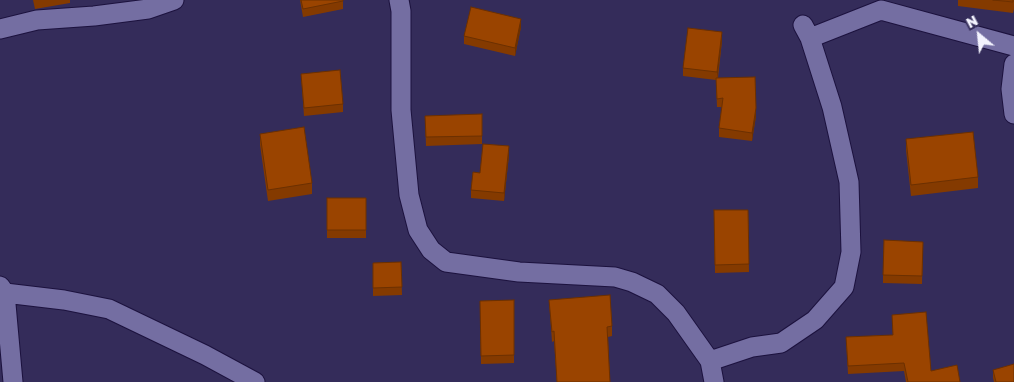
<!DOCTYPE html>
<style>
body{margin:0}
#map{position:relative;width:1014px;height:382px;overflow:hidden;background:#342c5a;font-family:"Golos Text",sans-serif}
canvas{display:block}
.north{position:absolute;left:954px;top:10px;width:50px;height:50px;-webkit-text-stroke:4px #342c5a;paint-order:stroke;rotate:332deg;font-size:14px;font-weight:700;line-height:20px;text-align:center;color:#f3f3fe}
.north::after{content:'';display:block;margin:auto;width:18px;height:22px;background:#f3f3fe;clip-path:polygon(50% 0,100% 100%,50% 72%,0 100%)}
</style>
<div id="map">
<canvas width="1014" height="382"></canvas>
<div class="north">N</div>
</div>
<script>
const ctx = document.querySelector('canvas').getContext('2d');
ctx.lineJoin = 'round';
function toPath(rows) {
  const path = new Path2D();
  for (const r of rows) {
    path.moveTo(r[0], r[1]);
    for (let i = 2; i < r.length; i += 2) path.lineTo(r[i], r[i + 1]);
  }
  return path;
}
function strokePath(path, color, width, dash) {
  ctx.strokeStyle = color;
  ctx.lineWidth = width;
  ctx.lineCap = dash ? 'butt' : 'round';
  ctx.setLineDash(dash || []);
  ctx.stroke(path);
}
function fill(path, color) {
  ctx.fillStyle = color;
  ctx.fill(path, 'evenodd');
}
const street = toPath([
 [399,0,401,11,401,110,409,195,418,230,431,250,446,262,519,272,615,277,632,282,657,294,676,313,710,361,714,382],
 [0,29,37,20,94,16,148,9,174,0],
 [810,38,881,10,1014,46],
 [1014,64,1011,89,1014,114],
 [0,286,5,293,13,382],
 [5,293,64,300,109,309,205,355,255,382],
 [710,361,752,347,781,343,815,320,844,287,851,252,849,182,832,107,810,38,803,25]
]);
strokePath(street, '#1c123e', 21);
strokePath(street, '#746ea2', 19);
fill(toPath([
 [33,0,70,0,70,3,35,9],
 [300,0,343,0,343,9,303,17],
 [958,0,1014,0,1014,9,1013,13,958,6],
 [521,27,515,56,464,44,464,36],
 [722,41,718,78,756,116,752,141,719,137,719,128,722,107,717,107,716,80,683,76,683,68],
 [301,74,343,104,343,112,304,116],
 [425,116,482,136,482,144,426,146],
 [260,134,312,183,312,194,268,201,260,145],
 [906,139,978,177,978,188,911,196,906,150],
 [509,155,504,201,471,198,471,190,480,173],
 [327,198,366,198,366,238,327,238],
 [714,210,748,210,749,272,715,273],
 [923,242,922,284,883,283,883,275],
 [401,262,402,295,373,296,373,263],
 [514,300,514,363,481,364,480,301],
 [549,300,612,326,612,336,608,337,610,382,557,382,554,341,552,342],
 [892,315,931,371,960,382,906,382,904,371,848,374,846,337,893,335],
 [993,370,1014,382,994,382,993,378]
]), '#843a00');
fill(toPath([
 [521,19,521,27,515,56,515,48],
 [722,32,722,41,717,80,717,72],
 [756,108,756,116,752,141,752,133],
 [509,146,509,155,504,201,504,193]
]), '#6c3000');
const building = toPath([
 [301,0,343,0,343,1,303,9,301,0],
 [993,0,1013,0,1013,2,993,0],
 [471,7,521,19,515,48,464,36,471,7],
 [688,28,722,32,717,72,683,68,688,28],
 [340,70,343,104,304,108,301,74,340,70],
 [755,77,756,108,752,133,719,128,723,98,717,99,716,78,755,77],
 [482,114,482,136,426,137,425,116,482,114],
 [304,127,312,183,268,190,260,134,304,127],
 [973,132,978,177,911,185,906,139,973,132],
 [483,144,509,146,504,193,471,190,473,172,480,173,483,144],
 [327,198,366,198,366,230,327,230,327,198],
 [714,210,748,210,749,264,715,265,714,210],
 [884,240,923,242,922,276,883,275,884,240],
 [401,262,402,287,373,288,373,263,401,262],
 [610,295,612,326,607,327,610,382,557,382,554,331,552,332,549,300,610,295],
 [514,300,514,355,481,356,480,301,514,300],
 [926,312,931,371,957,365,960,382,908,382,904,363,848,366,846,337,893,335,892,315,926,312],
 [1014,364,1014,382,996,382,993,370,1014,364]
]);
fill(building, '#9a4400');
strokePath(building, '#6c3000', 1);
</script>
